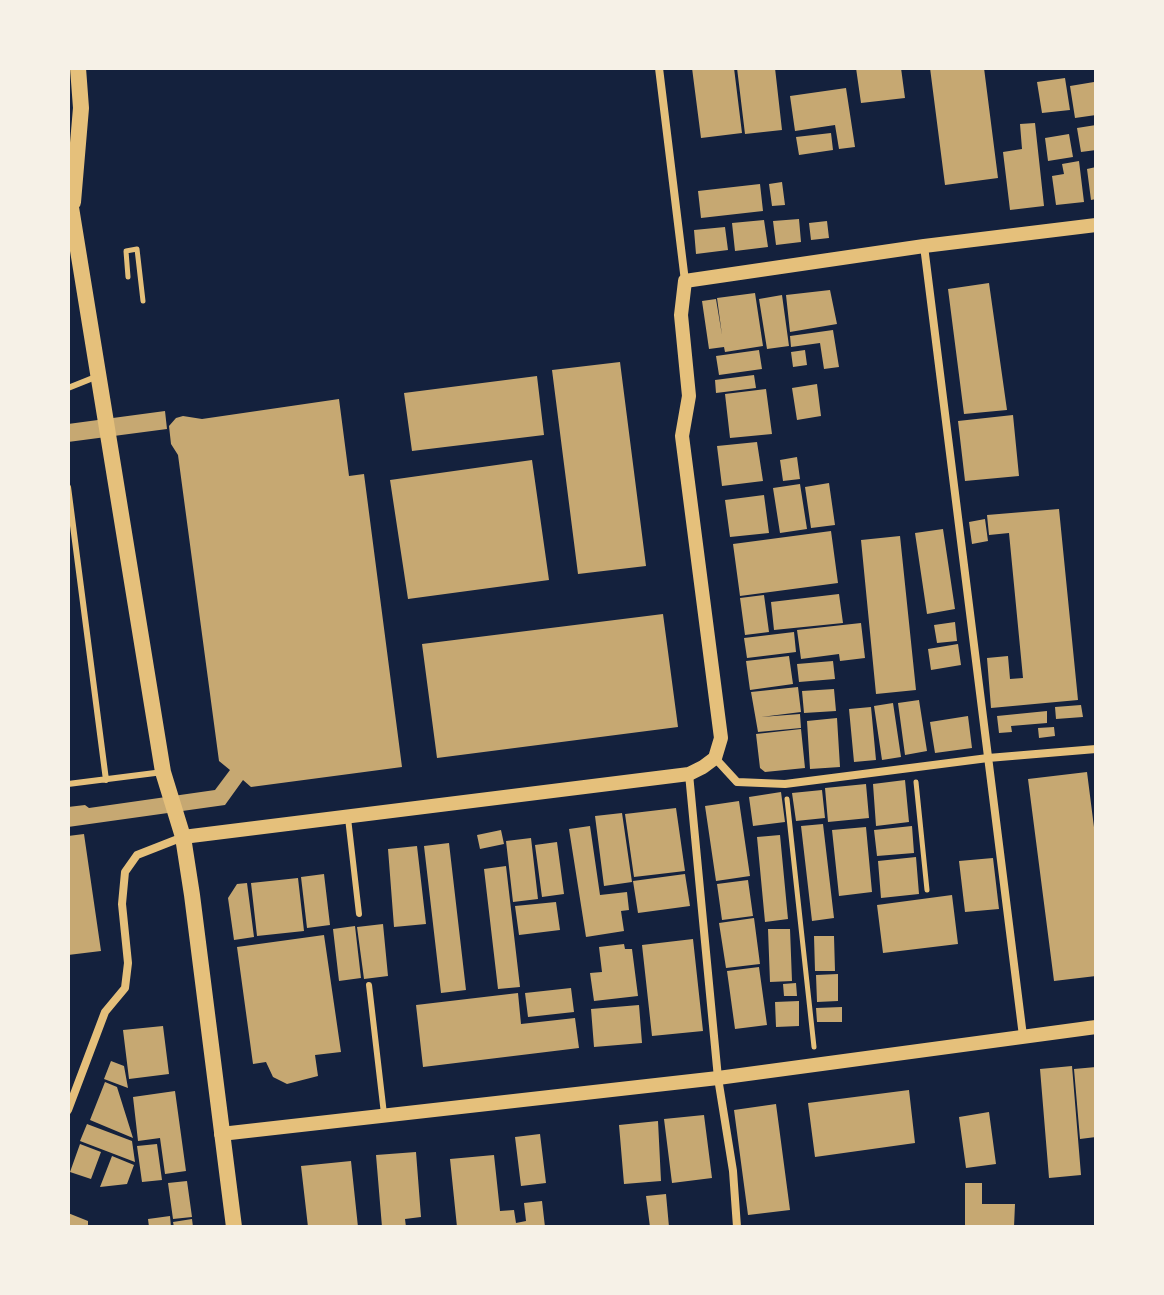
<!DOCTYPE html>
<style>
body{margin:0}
#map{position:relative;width:1164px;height:1295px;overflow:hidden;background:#14213d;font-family:"Varela Round",sans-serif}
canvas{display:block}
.frame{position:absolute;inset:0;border:70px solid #f6f1e7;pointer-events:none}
</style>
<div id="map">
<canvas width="1164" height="1295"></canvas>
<div class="frame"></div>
</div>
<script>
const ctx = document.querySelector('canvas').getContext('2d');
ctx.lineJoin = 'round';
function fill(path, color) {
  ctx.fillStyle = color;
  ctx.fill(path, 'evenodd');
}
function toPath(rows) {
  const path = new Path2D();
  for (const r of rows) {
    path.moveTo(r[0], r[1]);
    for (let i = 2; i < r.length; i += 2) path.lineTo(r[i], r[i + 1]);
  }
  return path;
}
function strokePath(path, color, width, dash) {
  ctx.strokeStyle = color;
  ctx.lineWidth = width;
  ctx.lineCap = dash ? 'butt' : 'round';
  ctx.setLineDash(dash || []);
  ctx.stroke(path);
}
fill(toPath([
 [692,68,734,68,742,133,701,138],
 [737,68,775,68,782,130,745,134],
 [856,68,901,68,905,98,861,103],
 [930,68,984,68,998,178,945,185],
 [1065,78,1070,110,1042,113,1037,82],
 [1094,82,1096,115,1075,118,1070,86],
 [846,88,855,147,839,149,835,125,795,131,790,96],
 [1035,123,1044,206,1010,210,1003,152,1022,149,1020,124],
 [1096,125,1096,150,1081,152,1077,128],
 [831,133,833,150,799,155,796,137],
 [1069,134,1073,157,1048,161,1045,138],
 [1079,161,1084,202,1056,205,1052,176,1064,174,1062,164],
 [1096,167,1096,199,1091,200,1087,169],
 [782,182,785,205,772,206,769,184],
 [760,184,763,211,701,218,698,191],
 [799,219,801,242,776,245,773,221],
 [764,220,768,247,735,251,732,223],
 [827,221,829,238,811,240,809,223],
 [725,227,728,250,696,254,694,230],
 [989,283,1007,410,964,414,948,289],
 [830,290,837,324,790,332,786,295],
 [755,293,763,346,725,352,724,347,709,349,702,301,716,299,722,335,717,298],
 [782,295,789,346,767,349,759,299],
 [833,330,839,367,824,369,820,343,791,347,790,336],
 [759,350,762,369,719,375,716,356],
 [805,350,807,365,793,367,791,352],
 [620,362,646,566,578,574,552,370],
 [754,375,756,388,716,393,715,380],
 [537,376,544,435,412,451,404,393],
 [817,384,821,416,797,420,792,388],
 [766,389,772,434,730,438,725,394],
 [339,399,349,476,364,474,402,767,251,787,243,780,225,805,68,827,68,807,85,805,89,808,215,790,230,770,219,761,178,455,171,444,169,426,176,418,183,416,202,419],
 [165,411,167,429,68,442,68,424],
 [1013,415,1019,476,965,481,958,421],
 [757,442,763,481,722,486,717,446],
 [797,457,800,479,783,481,780,460],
 [532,460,549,580,408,599,390,480],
 [829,483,835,525,811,528,805,487],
 [800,484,807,529,780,533,773,488],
 [764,495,769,533,730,537,725,500],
 [1059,509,1078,700,991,708,987,658,1008,656,1010,679,1023,678,1009,533,989,535,987,515],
 [985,519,988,541,972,544,969,522],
 [943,529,955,609,927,614,915,533],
 [831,531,838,583,740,596,733,544],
 [900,536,916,690,876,694,861,540],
 [839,594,843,623,774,630,771,602],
 [764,595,769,632,745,635,740,598],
 [663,614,678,727,437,758,422,644],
 [955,622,957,641,937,643,934,625],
 [861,623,865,658,840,661,839,654,801,659,797,630],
 [794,632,796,652,747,658,744,638],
 [958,644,961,665,931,670,928,649],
 [789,656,793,684,750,690,746,661],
 [833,661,835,679,799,682,797,664],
 [798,687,801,712,761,717,800,714,801,728,758,732,751,692],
 [834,689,836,711,804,713,802,691],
 [919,700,927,751,905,755,898,703],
 [893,703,901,757,882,760,874,706],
 [1081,705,1083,717,1056,719,1055,707],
 [871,707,876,760,854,762,849,709],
 [1047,711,1047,723,1011,726,1012,732,999,733,997,716],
 [968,716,972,748,935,753,930,722],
 [837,718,840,767,810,769,807,721],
 [1054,727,1055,736,1039,738,1038,728],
 [801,729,805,768,765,772,760,768,756,734],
 [1087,772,1096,843,1096,976,1054,981,1028,779],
 [905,780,909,822,876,826,873,784],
 [866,784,869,818,828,822,825,788],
 [822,790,825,818,796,821,792,793],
 [781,792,785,822,753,826,749,797],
 [739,801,750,876,716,881,705,806],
 [676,808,685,871,634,877,625,814],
 [622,813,632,882,604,886,595,816],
 [823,824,834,918,812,921,801,826],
 [590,826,600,895,627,892,629,910,621,911,624,931,586,937,569,829],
 [912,826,914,853,877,856,874,830],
 [866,827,872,892,839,896,832,830],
 [501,830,504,844,480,849,477,835],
 [84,834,101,951,68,955,68,836],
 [780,835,788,919,765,922,757,837],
 [531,838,538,899,513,902,506,841],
 [557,842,564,894,542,897,535,845],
 [449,843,466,990,441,993,424,846],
 [417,846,426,924,394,927,388,849],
 [916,857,919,894,881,898,878,861],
 [993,858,999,909,965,912,959,861],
 [506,866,520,987,498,989,484,869],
 [324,874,330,925,307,928,301,877],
 [685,874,690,906,638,913,633,881],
 [298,878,304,931,257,936,251,883],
 [748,880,753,916,722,920,717,884],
 [247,883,254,937,234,940,228,898,237,884],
 [952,895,958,944,883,953,877,905],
 [556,902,560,930,519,935,515,906],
 [754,918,760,964,726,968,719,923],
 [383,924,388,976,364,979,357,927],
 [355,926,361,978,339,981,333,929],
 [768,929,790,929,792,981,770,982],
 [324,935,341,1052,315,1055,318,1076,287,1084,273,1077,266,1062,253,1064,237,947],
 [814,936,834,936,835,971,815,971],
 [693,939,703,1031,652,1036,642,945],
 [624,944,625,949,632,949,638,996,594,1001,590,973,602,972,599,947],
 [759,967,767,1025,735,1029,727,971],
 [838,974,838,1001,817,1002,816,975],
 [796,983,797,996,784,996,783,984],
 [571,988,574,1012,528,1017,525,993],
 [518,993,521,1024,575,1018,579,1048,423,1067,416,1005],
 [799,1001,799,1026,776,1027,775,1002],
 [639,1005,642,1043,594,1047,591,1009],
 [842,1007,842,1022,817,1022,816,1008],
 [163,1026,169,1074,129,1079,123,1030],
 [111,1061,124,1066,128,1088,104,1079],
 [1072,1066,1081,1175,1049,1178,1040,1069],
 [1096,1067,1096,1137,1080,1139,1074,1069],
 [105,1082,117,1087,133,1138,90,1120],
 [909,1090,915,1143,815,1157,808,1103],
 [175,1091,186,1171,165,1174,160,1138,138,1141,133,1097],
 [776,1104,790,1210,748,1215,734,1110],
 [989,1112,996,1164,966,1168,959,1117],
 [704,1115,712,1178,672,1183,664,1119],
 [658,1121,661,1181,624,1184,619,1125],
 [87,1124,132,1141,135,1162,80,1141],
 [540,1134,546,1183,521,1186,515,1137],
 [80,1144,101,1152,91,1179,70,1172],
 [157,1144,162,1180,142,1182,137,1146],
 [416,1152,421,1217,405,1219,406,1227,382,1227,376,1155],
 [494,1155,500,1211,514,1210,516,1223,526,1221,524,1203,542,1201,545,1227,457,1227,450,1159],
 [112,1156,134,1165,127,1184,100,1187],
 [351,1161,358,1227,308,1227,301,1166],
 [187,1181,192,1217,173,1219,168,1183],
 [965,1183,982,1183,982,1204,1015,1204,1014,1227,965,1227],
 [666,1194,669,1227,650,1227,646,1196],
 [68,1213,88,1221,88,1227,68,1227],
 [170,1216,171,1227,149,1227,148,1219],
 [192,1219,193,1227,174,1227,173,1222]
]), '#c6a872');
strokePath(toPath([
 [128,277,126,251,137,249,143,301],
 [916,782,927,890],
 [787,799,814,1047]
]), '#e5c07b', 5);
strokePath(toPath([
 [68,388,98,376],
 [68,487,106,780],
 [68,784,163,772],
 [348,818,359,914],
 [369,985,384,1114]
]), '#e5c07b', 6);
strokePath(toPath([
 [659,68,685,281],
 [924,246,1023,1036],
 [715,758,737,782,785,784,988,758,1096,749],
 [689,774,718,1078,733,1171,737,1227],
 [68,1110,105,1012,125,988,128,963,122,904,125,872,137,855,183,837]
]), '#e5c07b', 8);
strokePath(toPath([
 [183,837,689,774,703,767,715,758,721,738,682,436,689,396,681,315,685,281,924,246,1096,225],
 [221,1134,718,1078,1096,1027]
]), '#e5c07b', 14);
strokePath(toPath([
 [68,189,163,772,183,837,192,895,234,1227],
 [73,202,81,108,78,68]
]), '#e5c07b', 16);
</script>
